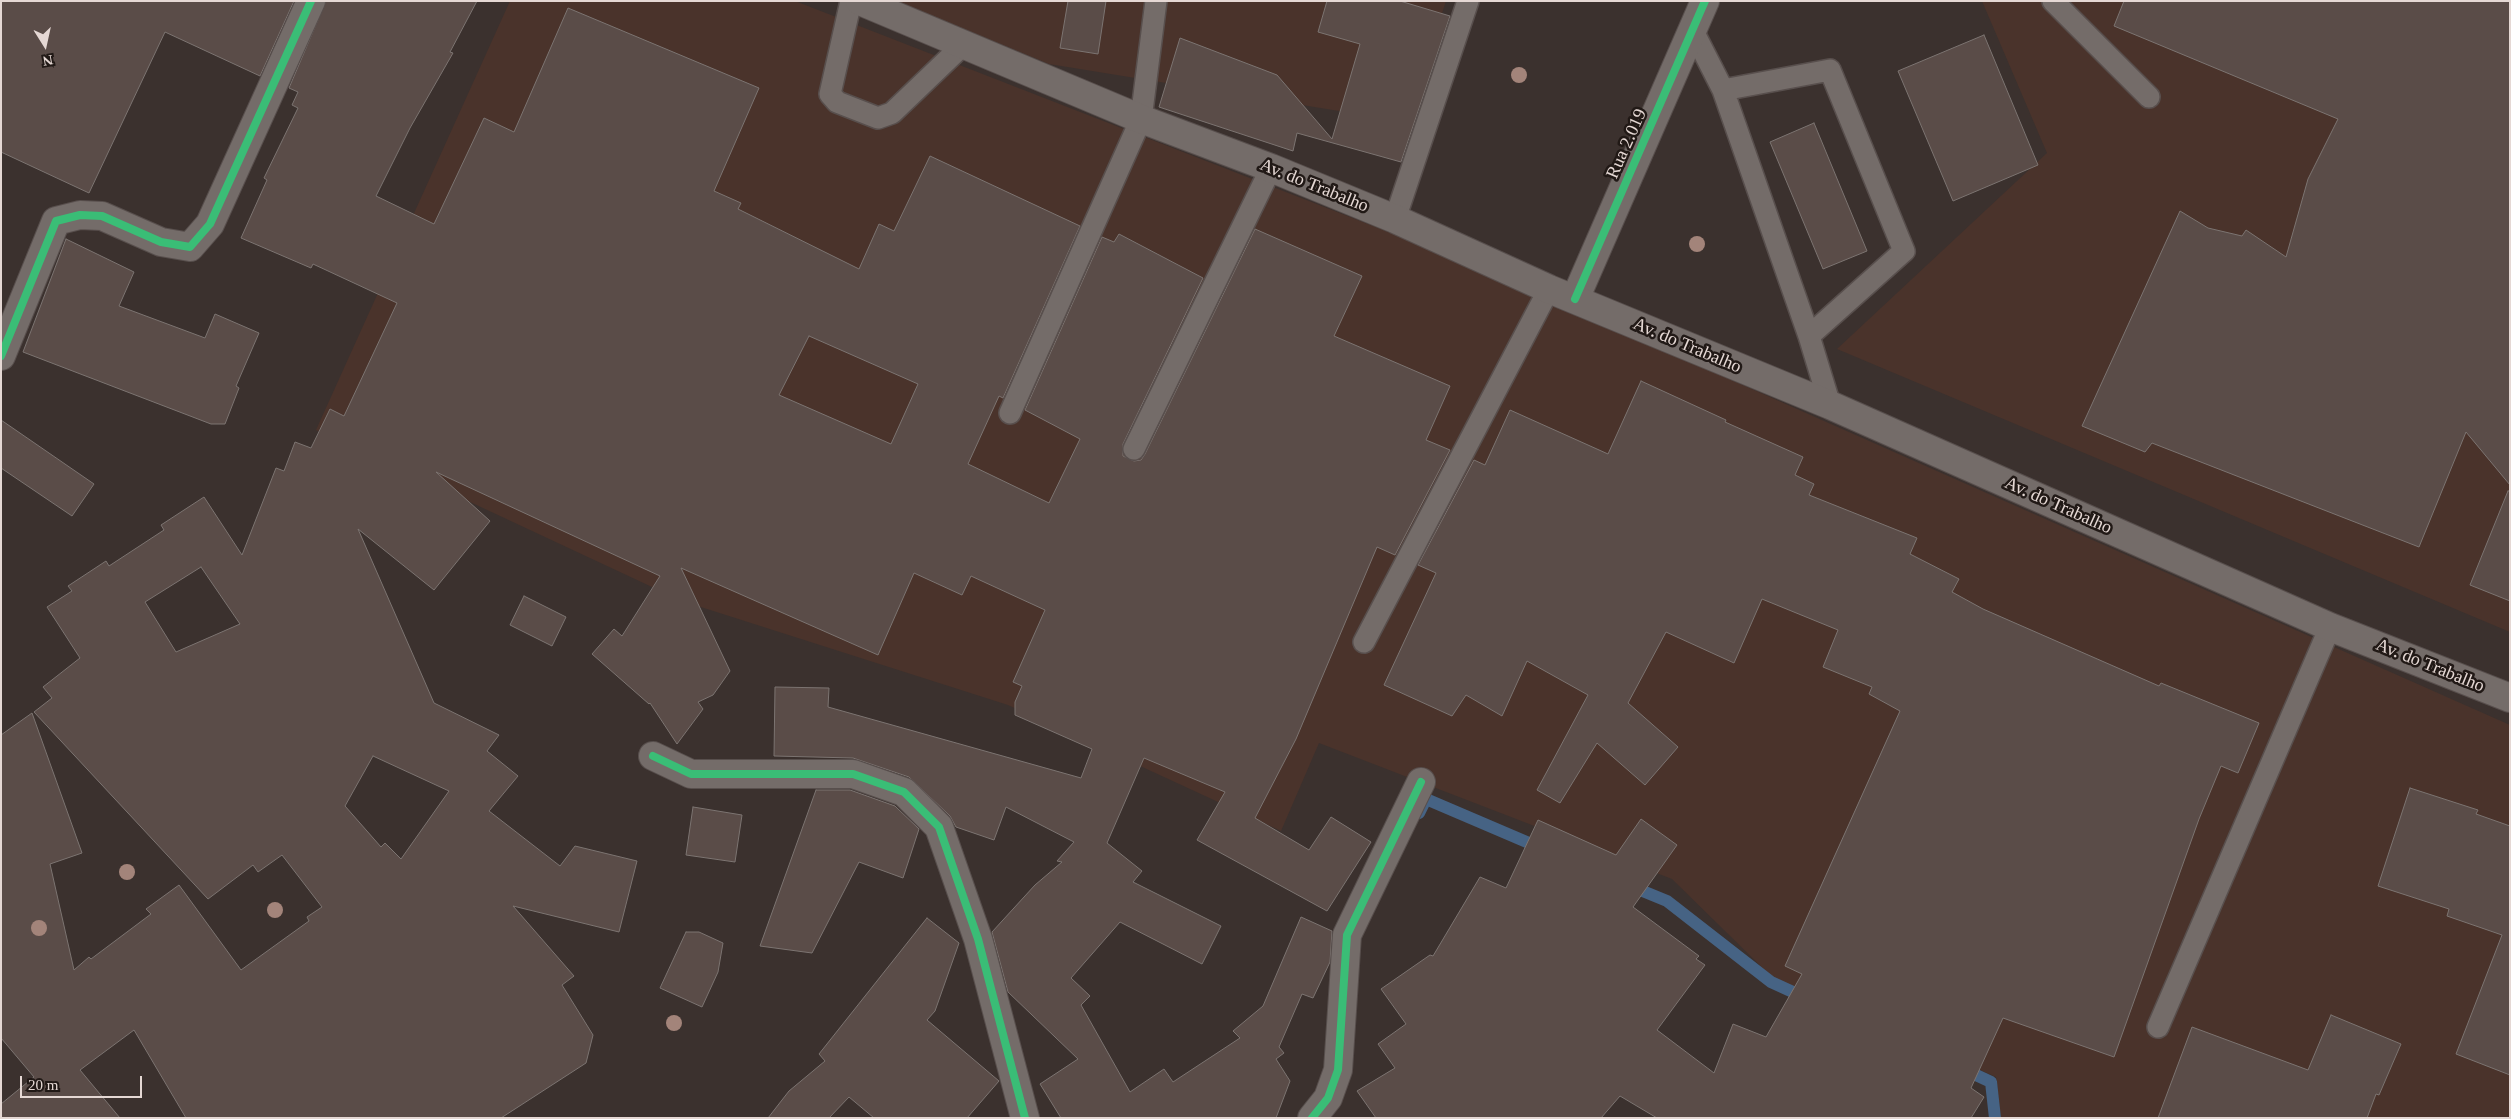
<!DOCTYPE html>
<style>
body{margin:0}
#map{position:relative;width:2511px;height:1119px;overflow:hidden;background:#3b312e;font-family:"Times New Roman",serif}
canvas{display:block}
.frame{position:absolute;inset:0;border:2px solid #e5d8d4;pointer-events:none}
.north{position:absolute;left:20px;top:20px;width:50px;height:50px;-webkit-text-stroke:4px #211916;paint-order:stroke;rotate:170deg;font-size:14px;font-weight:700;line-height:20px;text-align:center;color:#e5d8d4}
.north::after{content:'';display:block;margin:auto;width:18px;height:22px;background:#e5d8d4;clip-path:polygon(50% 0,100% 100%,50% 72%,0 100%)}
.scale{position:absolute;left:20px;top:1076px;width:122px;height:22px;box-sizing:border-box;border:2px solid #e5d8d4;border-top:0;padding-left:6px;font-size:15px;line-height:18px;white-space:nowrap;color:#e5d8d4;-webkit-text-stroke:4px #211916;paint-order:stroke}
</style>
<div id="map">
<canvas width="2511" height="1119"></canvas>
<div class="frame"></div>
<div class="north">N</div>
<div class="scale">20 m</div>
</div>
<script>
const ctx = document.querySelector('canvas').getContext('2d');
ctx.lineJoin = 'round';
function fill(path, color) {
  ctx.fillStyle = color;
  ctx.fill(path, 'evenodd');
}
function toPath(rows) {
  const path = new Path2D();
  for (const r of rows) {
    path.moveTo(r[0], r[1]);
    for (let i = 2; i < r.length; i += 2) path.lineTo(r[i], r[i + 1]);
  }
  return path;
}
function strokePath(path, color, width, dash) {
  ctx.strokeStyle = color;
  ctx.lineWidth = width;
  ctx.lineCap = dash ? 'butt' : 'round';
  ctx.setLineDash(dash || []);
  ctx.stroke(path);
}
function write(font, color, halo, rows, align = 'center') {
  ctx.font = font + ' "Times New Roman",serif';
  ctx.lineWidth = 5;
  ctx.setLineDash([]);
  ctx.textBaseline = 'middle';
  ctx.strokeStyle = halo;
  ctx.fillStyle = color;
  for (const [text, x, y, turn = 0] of rows) {
    ctx.save();
    ctx.translate(x, y);
    ctx.rotate((+turn || 0) * Math.PI / 180);
    ctx.textAlign = isNaN(turn) ? turn : align;
    if (halo) ctx.strokeText(text, 0, 0);
    ctx.fillText(text, 0, 0);
    ctx.restore();
  }
}
fill(toPath([
 [510,1,795,1,1463,261,2510,725,2510,1118,2001,1118,1996,1077,1774,979,1672,879,1319,743,1281,831,1008,705,682,601,316,430],
 [896,1,1446,1,1407,122,1049,64],
 [1982,1,2510,1,2510,632,1837,349,2047,153]
]), '#4a332b');
strokePath(toPath([
 [1419,813,1426,799,1543,849],
 [1628,885,1667,901,1771,982,1806,998],
 [1961,1068,1991,1082,1995,1118]
]), '#466384', 12);
const building = toPath([
 [1,1,294,1,260,76,165,32,89,193,1,152,1,1],
 [326,1,477,1,450,52,453,53,410,128,376,196,434,224,484,118,514,132,568,8,759,88,714,191,741,203,738,209,859,269,879,224,894,231,930,156,1080,226,1003,398,999,396,968,464,1049,503,1080,439,1025,410,1102,237,1114,242,1119,234,1203,278,1123,444,1123,456,1134,461,1141,460,1145,454,1255,229,1362,276,1334,336,1450,386,1426,440,1450,450,1395,555,1377,547,1296,739,1255,818,1309,850,1331,817,1371,842,1327,911,1197,840,1225,792,1144,758,1107,843,1142,871,1133,882,1221,926,1202,964,1120,922,1071,978,1090,996,1081,1005,1130,1092,1164,1069,1173,1082,1240,1038,1233,1031,1263,1006,1301,917,1332,931,1330,962,1313,998,1302,994,1279,1047,1284,1053,1276,1059,1290,1081,1276,1118,1061,1118,1040,1084,1078,1059,1008,992,992,932,1035,885,1062,862,1057,861,1074,842,1006,807,994,840,956,827,950,816,909,777,853,758,774,756,775,687,829,688,828,707,1081,778,1092,749,1015,715,1015,702,1022,686,1013,682,1045,610,971,576,962,595,914,573,878,655,681,568,730,671,713,695,698,702,703,709,677,744,650,703,649,704,592,654,614,629,622,636,660,576,436,472,490,521,434,590,358,529,434,703,499,735,487,751,518,776,489,811,560,866,575,846,637,861,619,932,513,906,574,976,562,985,593,1035,586,1063,501,1118,186,1118,134,1030,80,1070,120,1118,1,1118,1,1104,34,1077,1,1038,1,735,32,713,82,853,50,864,74,970,89,957,91,959,151,914,146,909,179,885,241,970,309,921,307,917,322,907,282,855,258,872,253,865,208,899,34,712,52,698,43,687,80,658,47,607,72,591,68,586,106,561,109,566,164,530,161,525,204,497,242,555,276,468,284,471,295,442,311,448,330,409,344,416,397,303,313,264,311,268,241,238,267,180,264,178,298,108,292,105,298,92,289,88,326,1],
 [809,336,918,384,891,444,779,395,809,336],
 [201,567,240,624,176,652,145,602,201,567],
 [373,756,449,791,401,859,385,843,381,847,345,806,373,756],
 [1068,1,1106,1,1098,54,1060,48,1068,1],
 [1327,1,1400,1,1450,16,1401,162,1297,133,1293,151,1159,107,1180,38,1277,75,1332,139,1360,44,1318,32,1327,1],
 [2124,1,2510,1,2510,485,2466,432,2419,547,2152,443,2145,452,2082,426,2180,211,2208,228,2242,236,2246,230,2286,257,2308,179,2338,119,2114,26,2124,1],
 [1984,35,2038,165,1953,201,1898,71,1984,35],
 [1814,123,1867,251,1823,269,1770,142,1814,123],
 [66,239,134,272,119,306,205,338,215,314,259,333,236,386,239,388,225,424,211,424,23,352,66,239],
 [1641,381,1726,420,1725,422,1803,457,1795,475,1814,484,1809,495,1917,538,1910,554,1959,579,1952,592,1983,609,2159,686,2161,683,2259,723,2238,773,2221,766,2199,819,2114,1057,2003,1018,1971,1088,1984,1097,1971,1118,1657,1118,1620,1096,1601,1118,1376,1118,1357,1091,1395,1068,1378,1044,1406,1024,1381,989,1430,955,1433,956,1480,877,1506,888,1538,820,1616,855,1641,819,1677,845,1633,907,1699,956,1696,959,1705,965,1657,1030,1714,1073,1733,1024,1766,1037,1802,974,1785,966,1900,711,1869,694,1872,687,1823,667,1838,630,1762,599,1734,663,1666,632,1628,703,1678,747,1645,785,1597,743,1560,803,1537,790,1588,695,1527,661,1502,716,1466,695,1452,716,1384,685,1436,573,1418,565,1474,460,1485,465,1510,410,1608,454,1641,381],
 [1,420,94,484,72,516,1,468,1,420],
 [2508,491,2510,491,2510,601,2470,585,2508,491],
 [524,596,566,617,552,646,510,625,524,596],
 [2410,788,2478,810,2476,814,2510,826,2510,1075,2456,1054,2502,935,2447,916,2449,909,2378,886,2410,788],
 [816,790,850,790,895,806,919,829,903,878,859,862,812,953,760,946,816,790],
 [693,807,742,815,735,862,686,855,693,807],
 [927,918,959,943,935,1011,927,1020,999,1081,967,1118,874,1118,849,1097,829,1118,768,1118,789,1091,825,1061,819,1054,927,918],
 [686,932,699,932,723,943,718,972,702,1007,660,988,686,932],
 [2331,1015,2401,1044,2379,1095,2376,1094,2367,1118,2158,1118,2192,1027,2308,1070,2331,1015]
]);
fill(building, '#5a4c48');
strokePath(building, '#7c7471', 1);
const service = toPath([
 [851,1,830,94,837,102,878,118,892,113,964,44],
 [2053,1,2149,97],
 [1693,31,1723,90,1809,336,1830,405],
 [1723,90,1830,70,1904,251,1809,336],
 [1395,219,1468,1],
 [1010,413,1141,119,1156,1],
 [1134,449,1271,168],
 [1364,642,1549,289],
 [2158,1027,2330,627]
]);
const minor = toPath([
 [1,356,56,221,80,215,102,216,161,242,190,247,210,224,311,1],
 [653,756,691,774,853,774,904,792,939,827,978,939,1025,1118],
 [1312,1118,1328,1098,1338,1070,1347,935,1421,782]
]);
const tertiary = toPath([
 [1575,299,1705,1]
]);
const secondary = toPath([
 [860,1,1141,119,1271,168,1395,219,1549,289,1830,405,2330,627,2510,698]
]);
strokePath(service, '#584f4d', 24);
strokePath(minor, '#584f4d', 30);
strokePath(tertiary, '#584f4d', 30);
strokePath(secondary, '#584f4d', 30);
strokePath(service, '#746c69', 21);
strokePath(minor, '#746c69', 28);
strokePath(tertiary, '#746c69', 28);
strokePath(secondary, '#746c69', 28);
strokePath(toPath([
 [1575,299,1705,1],
 [1,356,56,221,80,215,102,216,161,242,190,247,210,224,311,1],
 [653,756,691,774,853,774,904,792,939,827,978,939,1025,1118],
 [1312,1118,1328,1098,1338,1070,1347,935,1421,782]
]), '#3abd76', 8);
ctx.fillStyle = '#a3847a';
for (const [x, y] of [
 [1519,75],
 [1697,244],
 [127,872],
 [275,910],
 [39,928],
 [674,1023]
]) {
  ctx.beginPath();
  ctx.arc(x, y, 8, 0, 2 * Math.PI);
  ctx.fill();
}
write('18px', '#e5d8d4', '#211916', [
 ["Rua 2.019",1627,144,-66],
 ["Av. do Trabalho",1314,186,22],
 ["Av. do Trabalho",1687,346,23],
 ["Av. do Trabalho",2058,506,24],
 ["Av. do Trabalho",2430,666,22]
]);
</script>
